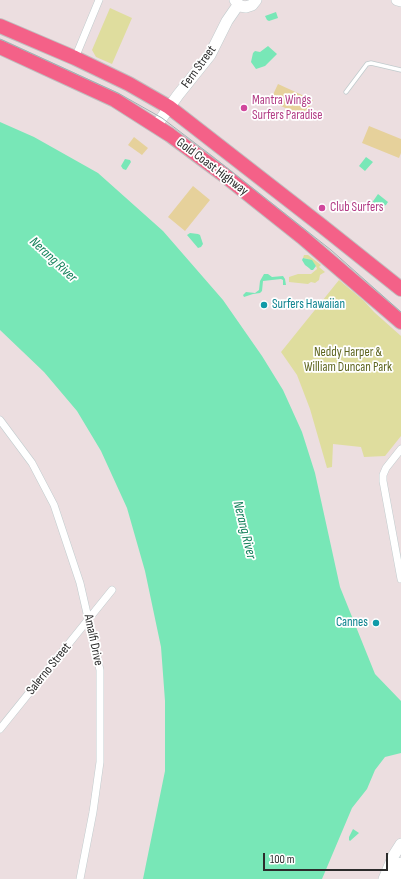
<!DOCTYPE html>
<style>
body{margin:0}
#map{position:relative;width:401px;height:879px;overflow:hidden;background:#ecdee0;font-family:"Sofia Sans Condensed",sans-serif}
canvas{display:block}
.scale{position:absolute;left:263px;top:853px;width:125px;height:18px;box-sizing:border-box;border:2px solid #2b2b2b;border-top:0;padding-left:5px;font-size:12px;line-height:14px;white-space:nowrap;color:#2b2b2b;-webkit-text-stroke:3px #fff;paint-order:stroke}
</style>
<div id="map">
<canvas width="401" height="879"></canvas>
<div class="scale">100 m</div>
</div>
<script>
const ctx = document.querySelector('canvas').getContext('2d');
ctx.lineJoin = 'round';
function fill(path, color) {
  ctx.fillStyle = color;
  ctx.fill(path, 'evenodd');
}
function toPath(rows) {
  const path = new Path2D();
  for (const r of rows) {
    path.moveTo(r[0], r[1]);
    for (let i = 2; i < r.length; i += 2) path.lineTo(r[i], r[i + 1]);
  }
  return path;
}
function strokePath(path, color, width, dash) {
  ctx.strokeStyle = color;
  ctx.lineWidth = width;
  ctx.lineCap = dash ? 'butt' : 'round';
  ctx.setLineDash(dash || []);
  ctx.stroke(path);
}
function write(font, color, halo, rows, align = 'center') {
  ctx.font = font + ' "Sofia Sans Condensed",sans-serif';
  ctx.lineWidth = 3.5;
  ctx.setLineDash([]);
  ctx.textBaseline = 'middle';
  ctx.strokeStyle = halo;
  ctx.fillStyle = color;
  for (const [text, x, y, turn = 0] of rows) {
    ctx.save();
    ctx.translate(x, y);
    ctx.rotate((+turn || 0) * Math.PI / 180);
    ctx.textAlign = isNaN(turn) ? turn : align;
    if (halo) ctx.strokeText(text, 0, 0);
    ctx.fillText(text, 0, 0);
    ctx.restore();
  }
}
fill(toPath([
 [110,8,132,18,112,64,96,57,92,50],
 [304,255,308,255,321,265,319,267,325,272,320,275,319,280,315,283,311,282,308,284,289,282,289,277,298,274,311,274,317,269,316,266,308,259,303,258],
 [339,280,364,301,374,312,401,336,401,436,385,456,364,457,361,447,333,444,332,467,327,468,310,409,297,375,281,352]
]), '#dfdd9e');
fill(toPath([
 [278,84,313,100,305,117,270,101],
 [369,126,401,139,401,153,399,158,362,143],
 [134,137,148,148,142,155,128,145],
 [193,186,210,200,185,231,168,217]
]), '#e6d19b');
fill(toPath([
 [276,12,278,18,269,21,267,20,265,16],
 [268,46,277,54,265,66,256,69,251,62,253,53,255,51,260,52],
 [0,122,34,137,98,173,163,231,223,300,262,356,283,390,302,432,315,473,340,587,375,674,401,701,401,753,385,757,375,770,367,789,352,808,322,879,143,879,165,771,165,701,161,647,145,571,127,508,101,451,77,411,44,372,0,330],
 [366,157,373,162,365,171,359,166],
 [125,159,130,160,131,162,126,170,123,169,121,166],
 [378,194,388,202,386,205,369,212,367,210],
 [190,233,198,234,200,235,203,244,201,247,198,248,187,235],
 [303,258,312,260,316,266,313,270,311,270,309,268,305,265,302,260],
 [264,274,268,274,272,277,283,276,285,279,286,285,283,285,283,280,281,279,263,281,262,291,260,293,253,294,244,297,243,295,246,292,255,293,259,290,260,281],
 [353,829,359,833,350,841,349,840,349,837]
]), '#78e7b7');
const lane = toPath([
 [346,92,367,64,371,63,401,70]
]);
const street = toPath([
 [75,58,99,0],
 [0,420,32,463,54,505,80,583,100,670,100,762,93,812,80,879],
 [401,449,386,468,383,475,383,481,401,579],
 [0,729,112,590]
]);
const secondary = toPath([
 [235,0,240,6,246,7,252,5,256,0],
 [397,0,401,1],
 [156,126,178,95,210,55,227,21,238,5],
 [384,879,394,855,401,844],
 [395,879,401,863]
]);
const highway = toPath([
 [0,26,75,58,129,84,169,107,322,226,401,289],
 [0,47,115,100,170,135,224,175,302,237,401,322]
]);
strokePath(lane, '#c0cbcd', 5);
strokePath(street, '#c0cbcd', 8);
strokePath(secondary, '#c0cbcd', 12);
strokePath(highway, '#bfbfbf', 16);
strokePath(lane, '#fff', 3.5);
strokePath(street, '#fff', 7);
strokePath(secondary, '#fff', 11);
strokePath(highway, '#f46188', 14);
strokePath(toPath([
 [0,39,118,93,162,118,212,156,331,250,401,312]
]), '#a1b1b4', 1);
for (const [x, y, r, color] of [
 [244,108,4,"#d1479c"],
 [322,208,4,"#d1479c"],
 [264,305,4,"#0f9aa8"],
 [376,623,4,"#0f9aa8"]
]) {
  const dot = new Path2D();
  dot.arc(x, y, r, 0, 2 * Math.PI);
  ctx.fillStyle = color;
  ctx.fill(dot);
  strokePath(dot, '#fff', 1.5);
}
write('13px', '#2b2b2b', '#fff', [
 ["Fern Street",199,67,-54],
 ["Gold Coast Highway",212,167,37],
 ["Amalfi Drive",93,640,78],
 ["Salerno Street",49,669,-51]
]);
write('13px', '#b23c85', '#fff', [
 ["Mantra Wings",252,101],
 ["Surfers Paradise",252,116],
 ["Club Surfers",330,208]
], 'left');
write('13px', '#0d838f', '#fff', [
 ["Surfers Hawaiian",272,305],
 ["Cannes",368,623,"right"]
], 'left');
write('13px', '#5e651f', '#fff', [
 ["Neddy Harper &",348,353],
 ["William Duncan Park",348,368]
]);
write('italic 14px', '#15815b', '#fff', [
 ["Nerang River",53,260,43],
 ["Nerang River",244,530,76]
]);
</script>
